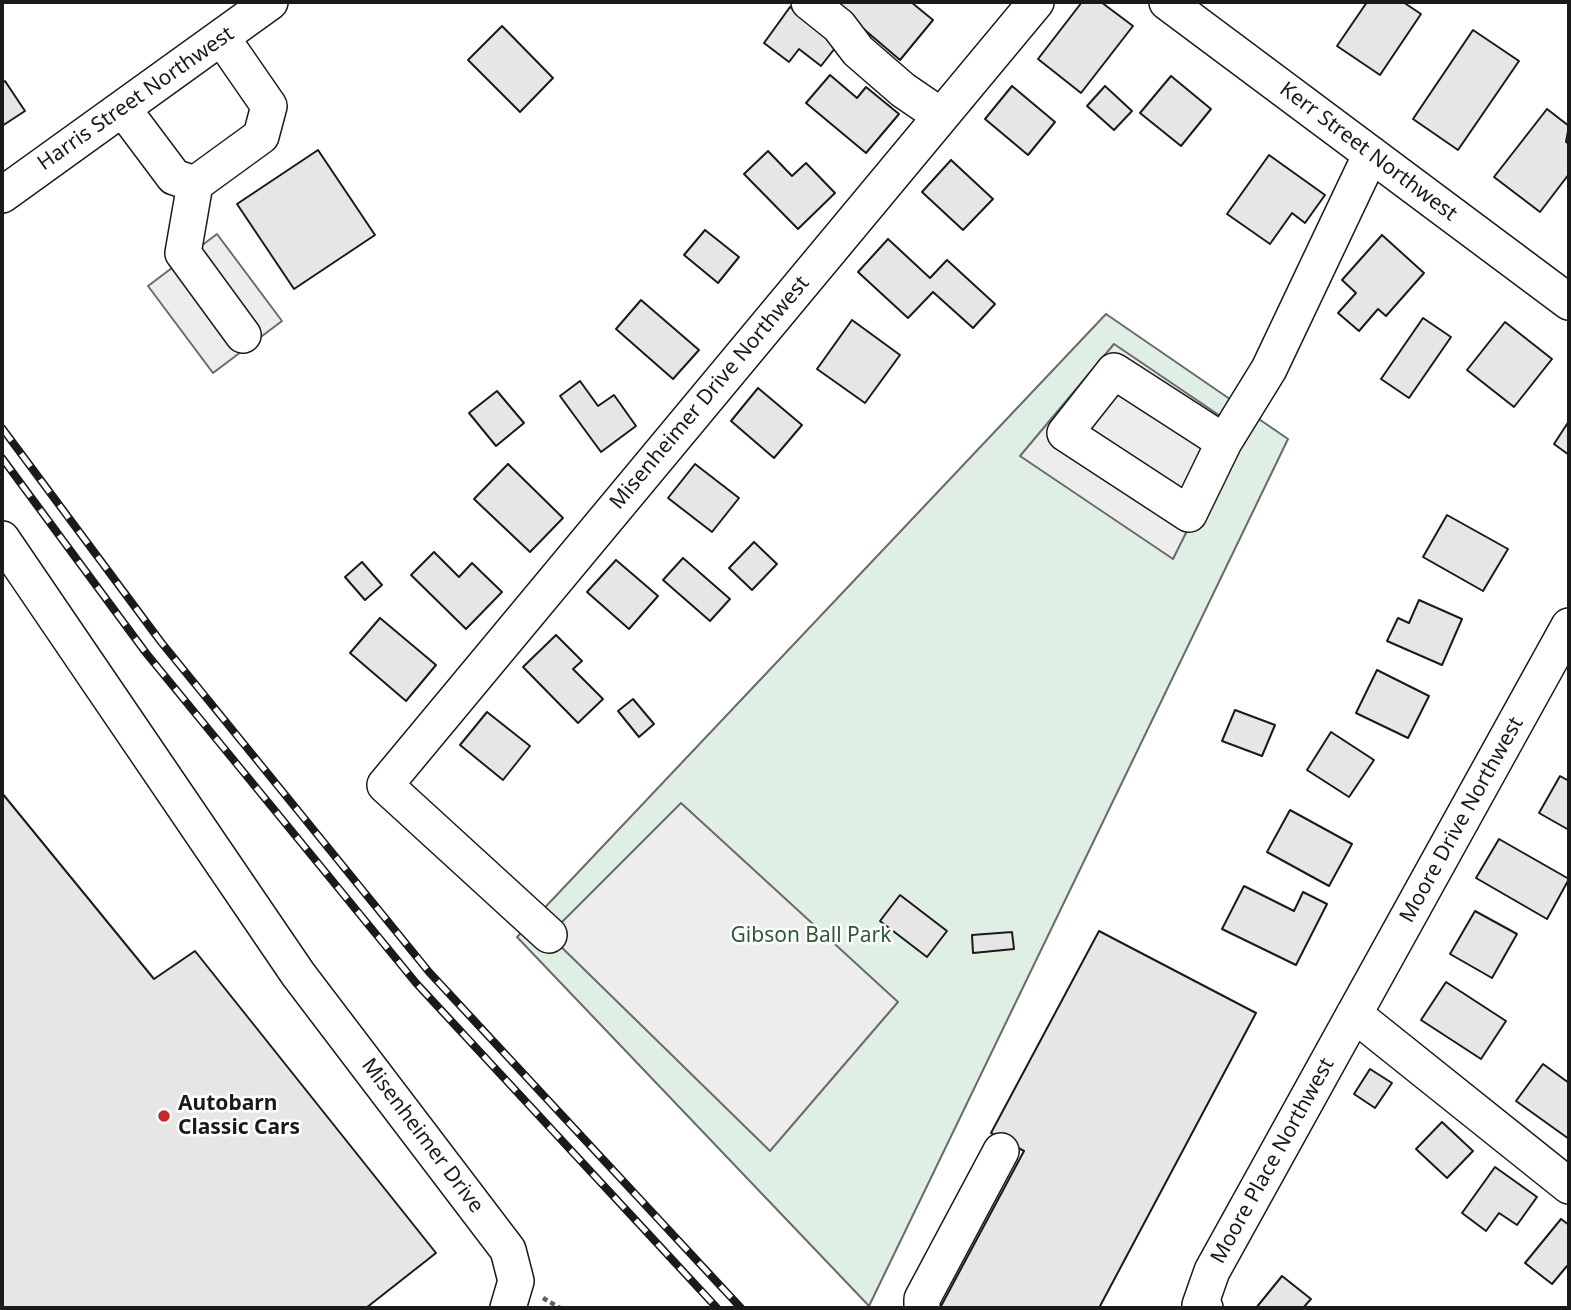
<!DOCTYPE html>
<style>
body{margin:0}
#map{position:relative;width:1571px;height:1310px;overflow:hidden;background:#fff;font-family:"Noto Sans",sans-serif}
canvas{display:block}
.frame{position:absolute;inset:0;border:4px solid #1a1a1a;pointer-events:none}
</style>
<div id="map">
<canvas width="1571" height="1310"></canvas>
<div class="frame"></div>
</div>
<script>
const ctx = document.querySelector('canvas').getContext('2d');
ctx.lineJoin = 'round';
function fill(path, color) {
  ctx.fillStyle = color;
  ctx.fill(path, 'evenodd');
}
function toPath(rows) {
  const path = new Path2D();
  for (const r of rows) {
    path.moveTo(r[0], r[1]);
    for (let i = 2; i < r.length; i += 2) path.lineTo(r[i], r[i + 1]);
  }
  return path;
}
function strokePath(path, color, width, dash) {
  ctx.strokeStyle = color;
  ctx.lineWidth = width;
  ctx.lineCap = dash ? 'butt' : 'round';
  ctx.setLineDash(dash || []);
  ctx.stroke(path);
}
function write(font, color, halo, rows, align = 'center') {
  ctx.font = font + ' "Noto Sans",sans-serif';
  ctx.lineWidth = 5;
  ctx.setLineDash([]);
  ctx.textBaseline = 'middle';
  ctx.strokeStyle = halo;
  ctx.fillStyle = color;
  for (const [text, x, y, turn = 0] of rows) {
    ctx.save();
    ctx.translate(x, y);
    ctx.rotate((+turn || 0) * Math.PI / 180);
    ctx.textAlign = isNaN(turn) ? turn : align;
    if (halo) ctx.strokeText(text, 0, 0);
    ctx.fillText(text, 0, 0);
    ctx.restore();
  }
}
const green = toPath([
 [1106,314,1288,439,869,1306,517,937,1106,314]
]);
fill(green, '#e0efe3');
strokePath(green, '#6a6a6a', 2);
const parking = toPath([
 [217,234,282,321,213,373,148,286,217,234],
 [1114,344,1238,428,1173,559,1020,456,1114,344],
 [681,803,898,1002,770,1151,549,935,681,803]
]);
fill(parking, '#ededed');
strokePath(parking, '#6a6a6a', 2);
const building = toPath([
 [832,2,911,2,933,20,900,60,832,2],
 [1082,2,1101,2,1133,26,1081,93,1038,59,1082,2],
 [1367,2,1403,2,1421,14,1380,75,1337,46,1367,2],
 [790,7,839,43,821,66,799,49,789,62,764,43,790,7],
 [502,26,553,78,520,112,468,60,502,26],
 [1473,30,1519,61,1458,150,1413,119,1473,30],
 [830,75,857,98,866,87,899,114,866,153,806,103,830,75],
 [1171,76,1211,109,1181,146,1140,113,1171,76],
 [5,81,25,111,2,126,2,83,5,81],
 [1012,86,1055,122,1028,155,985,119,1012,86],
 [1105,86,1132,111,1114,130,1087,106,1105,86],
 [1547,109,1569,126,1566,142,1569,144,1569,174,1540,212,1494,177,1547,109],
 [318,150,375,235,294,289,237,204,318,150],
 [768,151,792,176,806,163,835,193,798,229,744,174,768,151],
 [1269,155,1325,195,1305,223,1292,213,1270,244,1227,214,1269,155],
 [951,160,993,199,963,230,922,192,951,160],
 [705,230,739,257,718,283,684,255,705,230],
 [1382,235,1424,273,1386,316,1378,309,1359,331,1338,313,1356,293,1342,280,1382,235],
 [888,239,930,278,947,260,995,304,973,328,933,292,908,318,858,272,888,239],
 [641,300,699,350,673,379,616,329,641,300],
 [1423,318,1451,337,1409,398,1381,379,1423,318],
 [852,320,900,355,865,403,817,369,852,320],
 [1505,322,1552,359,1514,407,1467,370,1505,322],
 [580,381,598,406,614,395,636,426,601,452,560,396,580,381],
 [758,388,802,425,774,458,731,421,758,388],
 [497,391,524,423,496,446,469,413,497,391],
 [1569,421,1569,455,1554,444,1569,421],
 [508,464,563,518,530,552,474,499,508,464],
 [695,464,739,498,712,532,668,498,695,464],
 [1447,515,1508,549,1483,591,1423,557,1447,515],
 [754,542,777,564,752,590,729,568,754,542],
 [434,552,459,577,472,563,502,592,466,629,411,575,434,552],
 [683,558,730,599,710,621,663,580,683,558],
 [616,560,658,596,629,629,587,592,616,560],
 [362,562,382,585,365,600,345,577,362,562],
 [1419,600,1462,619,1442,665,1387,641,1398,618,1409,623,1419,600],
 [380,618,436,665,406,701,350,653,380,618],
 [556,635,582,661,573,669,603,699,578,723,523,667,556,635],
 [1377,670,1429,696,1408,738,1356,713,1377,670],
 [633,699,654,724,639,737,618,711,633,699],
 [1235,710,1275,725,1262,756,1222,741,1235,710],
 [487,712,530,746,503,780,460,745,487,712],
 [1331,732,1374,760,1349,797,1307,770,1331,732],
 [1560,776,1569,781,1569,830,1539,813,1560,776],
 [2,793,154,979,195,951,436,1253,366,1308,2,1308,2,793],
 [1290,810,1352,844,1329,886,1267,852,1290,810],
 [1499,839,1569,879,1547,919,1476,878,1499,839],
 [1244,886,1294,911,1303,892,1327,904,1296,965,1222,929,1244,886],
 [900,895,947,931,927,957,880,921,900,895],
 [1475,911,1517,934,1492,978,1450,954,1475,911],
 [1099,931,1256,1013,1099,1308,940,1308,1024,1151,991,1133,1099,931],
 [1012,932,1014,949,973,953,972,935,1012,932],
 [1446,982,1506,1021,1481,1059,1421,1020,1446,982],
 [1543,1064,1569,1083,1569,1139,1516,1101,1543,1064],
 [1370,1069,1392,1083,1375,1108,1354,1094,1370,1069],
 [1442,1122,1473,1151,1447,1178,1416,1149,1442,1122],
 [1495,1167,1537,1197,1517,1225,1499,1213,1486,1231,1462,1213,1495,1167],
 [1561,1219,1569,1225,1569,1268,1567,1266,1552,1284,1525,1263,1561,1219],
 [1282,1276,1311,1299,1303,1308,1256,1308,1282,1276]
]);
fill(building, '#e6e6e6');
strokePath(building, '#1a1a1a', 2);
const minor = toPath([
 [809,2,839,26,858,51,903,90,941,116],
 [1167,2,1569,302],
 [123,109,174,177,195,184,261,136,269,106,222,38],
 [195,184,183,253,243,335],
 [2,195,270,2],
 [1224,442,1114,371,1065,433,1189,514,1224,442,1269,369,1371,154],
 [2,539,298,974,508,1250,516,1281,508,1308],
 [549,935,385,785,1036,2],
 [1354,1014,1569,1186],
 [922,1308,922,1299,1001,1151],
 [1205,1308,1200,1305,1212,1271,1569,626]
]);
strokePath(minor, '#1a1a1a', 38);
strokePath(toPath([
 [543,1298,560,1308]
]), '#5f5f5f', 4.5, [5, 3.5]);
strokePath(minor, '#fff', 35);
const rail = toPath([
 [2,428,161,642,429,972,741,1308],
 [2,458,146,653,416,983,717,1308]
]);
strokePath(rail, '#1a1a1a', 8);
strokePath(rail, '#fff', 5, [16]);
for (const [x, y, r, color] of [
 [164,1116,7,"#c62828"]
]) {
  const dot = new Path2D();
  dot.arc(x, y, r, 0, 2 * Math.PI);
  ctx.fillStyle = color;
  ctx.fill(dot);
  strokePath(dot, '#fff', 2.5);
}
write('21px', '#1a1a1a', '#fff', [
 ["Harris Street Northwest",136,99,-35],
 ["Kerr Street Northwest",1368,152,37],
 ["Misenheimer Drive Northwest",710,393,-50],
 ["Moore Drive Northwest",1462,820,-61],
 ["Misenheimer Drive",422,1136,53],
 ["Moore Place Northwest",1273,1161,-61]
]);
write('21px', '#2b5a34', '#fff', [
 ["Gibson Ball Park",811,936]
]);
write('bold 21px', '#1a1a1a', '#fff', [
 ["Autobarn",178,1104],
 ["Classic Cars",178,1128]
], 'left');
</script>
